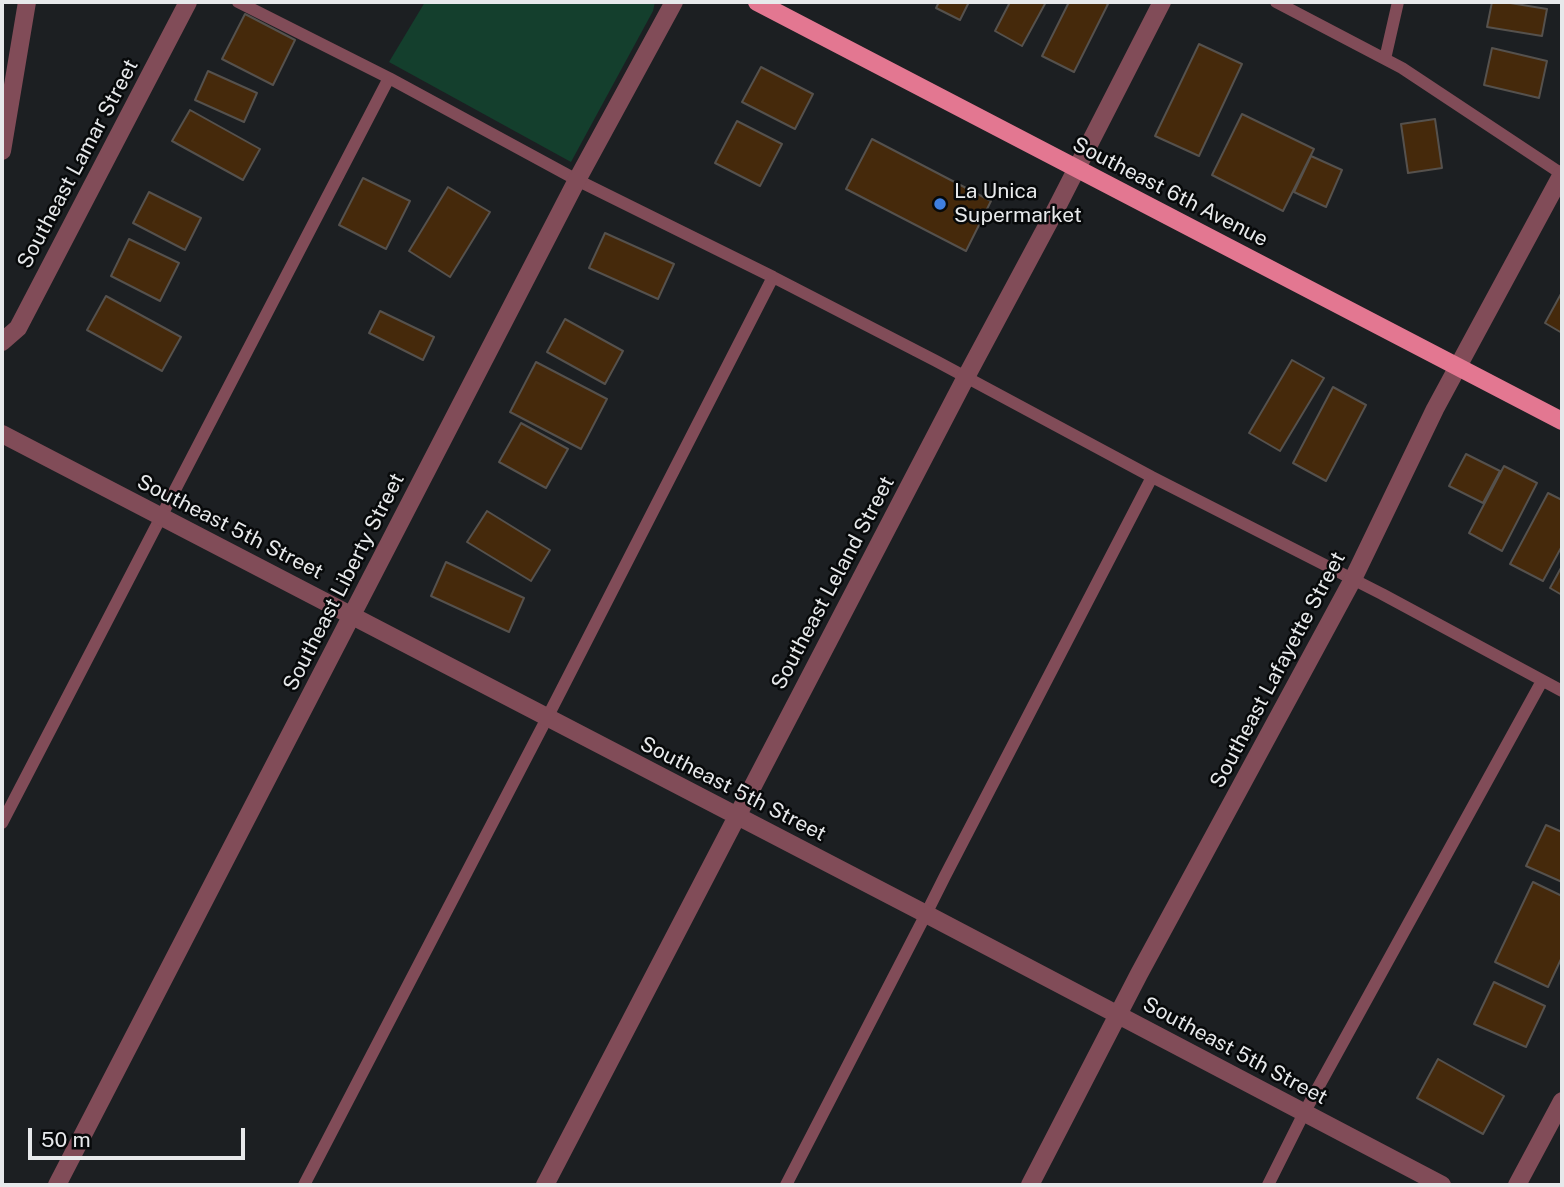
<!DOCTYPE html>
<style>
body{margin:0}
#map{position:relative;width:1564px;height:1187px;overflow:hidden;background:#1c1f22;font-family:"Public Sans",sans-serif}
canvas{display:block}
.frame{position:absolute;inset:0;border:4px solid #e7e9eb;pointer-events:none}
.scale{position:absolute;left:28px;top:1128px;width:217px;height:32px;box-sizing:border-box;border:4px solid #e7e9eb;border-top:0;padding-left:9px;font-size:21px;line-height:24px;white-space:nowrap;color:#e7e9eb;-webkit-text-stroke:5px #07090a;paint-order:stroke}
</style>
<div id="map">
<canvas width="1564" height="1187"></canvas>
<div class="frame"></div>
<div class="scale">50 m</div>
</div>
<script>
const ctx = document.querySelector('canvas').getContext('2d');
ctx.lineJoin = 'round';
function fill(path, color) {
  ctx.fillStyle = color;
  ctx.fill(path, 'evenodd');
}
function toPath(rows) {
  const path = new Path2D();
  for (const r of rows) {
    path.moveTo(r[0], r[1]);
    for (let i = 2; i < r.length; i += 2) path.lineTo(r[i], r[i + 1]);
  }
  return path;
}
function strokePath(path, color, width, dash) {
  ctx.strokeStyle = color;
  ctx.lineWidth = width;
  ctx.lineCap = dash ? 'butt' : 'round';
  ctx.setLineDash(dash || []);
  ctx.stroke(path);
}
function write(font, color, halo, rows, align = 'center') {
  ctx.font = font + ' "Public Sans",sans-serif';
  ctx.lineWidth = 5;
  ctx.setLineDash([]);
  ctx.textBaseline = 'middle';
  ctx.strokeStyle = halo;
  ctx.fillStyle = color;
  for (const [text, x, y, turn = 0] of rows) {
    ctx.save();
    ctx.translate(x, y);
    ctx.rotate((+turn || 0) * Math.PI / 180);
    ctx.textAlign = isNaN(turn) ? turn : align;
    if (halo) ctx.strokeText(text, 0, 0);
    ctx.fillText(text, 0, 0);
    ctx.restore();
  }
}
fill(toPath([
 [425,2,655,2,653,11,571,162,389,62]
]), '#143f2d');
const building = toPath([
 [939,2,969,2,960,20,936,8,939,2],
 [1010,2,1046,2,1022,46,995,31,1010,2],
 [1069,2,1104,2,1108,4,1074,72,1042,56,1069,2],
 [1492,2,1504,2,1547,9,1542,36,1487,27,1492,2],
 [245,14,295,40,273,85,222,59,245,14],
 [1199,44,1242,64,1199,156,1155,136,1199,44],
 [1492,48,1547,61,1539,98,1484,85,1492,48],
 [761,67,813,94,795,129,742,102,761,67],
 [208,71,257,93,244,122,195,100,208,71],
 [190,110,260,149,243,180,172,141,190,110],
 [1242,114,1314,149,1283,211,1212,175,1242,114],
 [1435,119,1442,168,1408,173,1401,124,1435,119],
 [737,121,782,144,760,186,715,163,737,121],
 [872,139,991,201,966,251,846,189,872,139],
 [1311,156,1342,170,1326,207,1294,192,1311,156],
 [363,178,410,201,386,249,339,225,363,178],
 [448,187,490,212,450,277,409,251,448,187],
 [149,192,201,218,185,250,133,223,149,192],
 [605,233,674,264,658,299,589,268,605,233],
 [129,239,179,263,160,301,111,276,129,239],
 [1562,292,1562,333,1545,323,1562,292],
 [106,296,181,337,162,371,87,330,106,296],
 [380,311,434,337,423,360,369,333,380,311],
 [565,319,623,351,605,384,547,352,565,319],
 [1292,360,1324,378,1280,451,1249,433,1292,360],
 [536,362,607,399,581,449,510,412,536,362],
 [1333,387,1366,405,1326,481,1293,463,1333,387],
 [521,423,568,449,546,488,499,462,521,423],
 [1466,454,1500,471,1483,503,1449,486,1466,454],
 [1504,466,1537,483,1502,551,1469,533,1504,466],
 [1548,493,1562,500,1562,546,1543,581,1510,564,1548,493],
 [487,511,550,550,531,581,467,542,487,511],
 [446,562,524,598,509,632,431,596,446,562],
 [1562,566,1562,595,1550,588,1562,566],
 [1546,825,1562,832,1562,882,1526,866,1546,825],
 [1533,882,1562,896,1562,957,1548,987,1495,962,1533,882],
 [1494,982,1545,1006,1526,1047,1474,1024,1494,982],
 [1438,1059,1504,1096,1483,1134,1417,1098,1438,1059]
]);
fill(building, '#45290b');
strokePath(building, '#55514d', 2);
strokePath(toPath([
 [238,2,389,78,577,180,773,277],
 [1276,2,1402,68,1562,174],
 [1385,59,1398,2],
 [2,823,389,78],
 [304,1185,547,718,773,277,936,361,1152,477,1382,594,1562,691],
 [786,1185,926,914,945,876,1152,477],
 [1268,1185,1304,1113,1542,681]
]), '#814c58', 12);
strokePath(toPath([
 [2,151,27,2],
 [2,342,18,328,188,2],
 [2,434,926,914,1442,1185],
 [57,1185,577,180,674,2],
 [545,1185,966,377,1056,209,1162,2],
 [1030,1185,1139,974,1353,579,1435,409,1562,174],
 [1517,1185,1562,1101]
]), '#814c58', 18);
strokePath(toPath([
 [757,2,1562,421]
]), '#e37791', 18);
for (const [x, y, r, color] of [
 [940,204,7,"#3f7fe0"]
]) {
  const dot = new Path2D();
  dot.arc(x, y, r, 0, 2 * Math.PI);
  ctx.fillStyle = color;
  ctx.fill(dot);
  strokePath(dot, '#07090a', 2.5);
}
write('21px', '#e7e9eb', '#07090a', [
 ["Southeast Lamar Street",78,164,-62],
 ["Southeast 6th Avenue",1170,192,27],
 ["Southeast 5th Street",230,527,27],
 ["Southeast Liberty Street",344,582,-63],
 ["Southeast Leland Street",833,583,-62],
 ["Southeast Lafayette Street",1278,670,-62],
 ["Southeast 5th Street",733,789,27],
 ["Southeast 5th Street",1235,1051,28]
]);
write('21px', '#e7e9eb', '#07090a', [
 ["La Unica",954,192],
 ["Supermarket",954,216]
], 'left');
</script>
